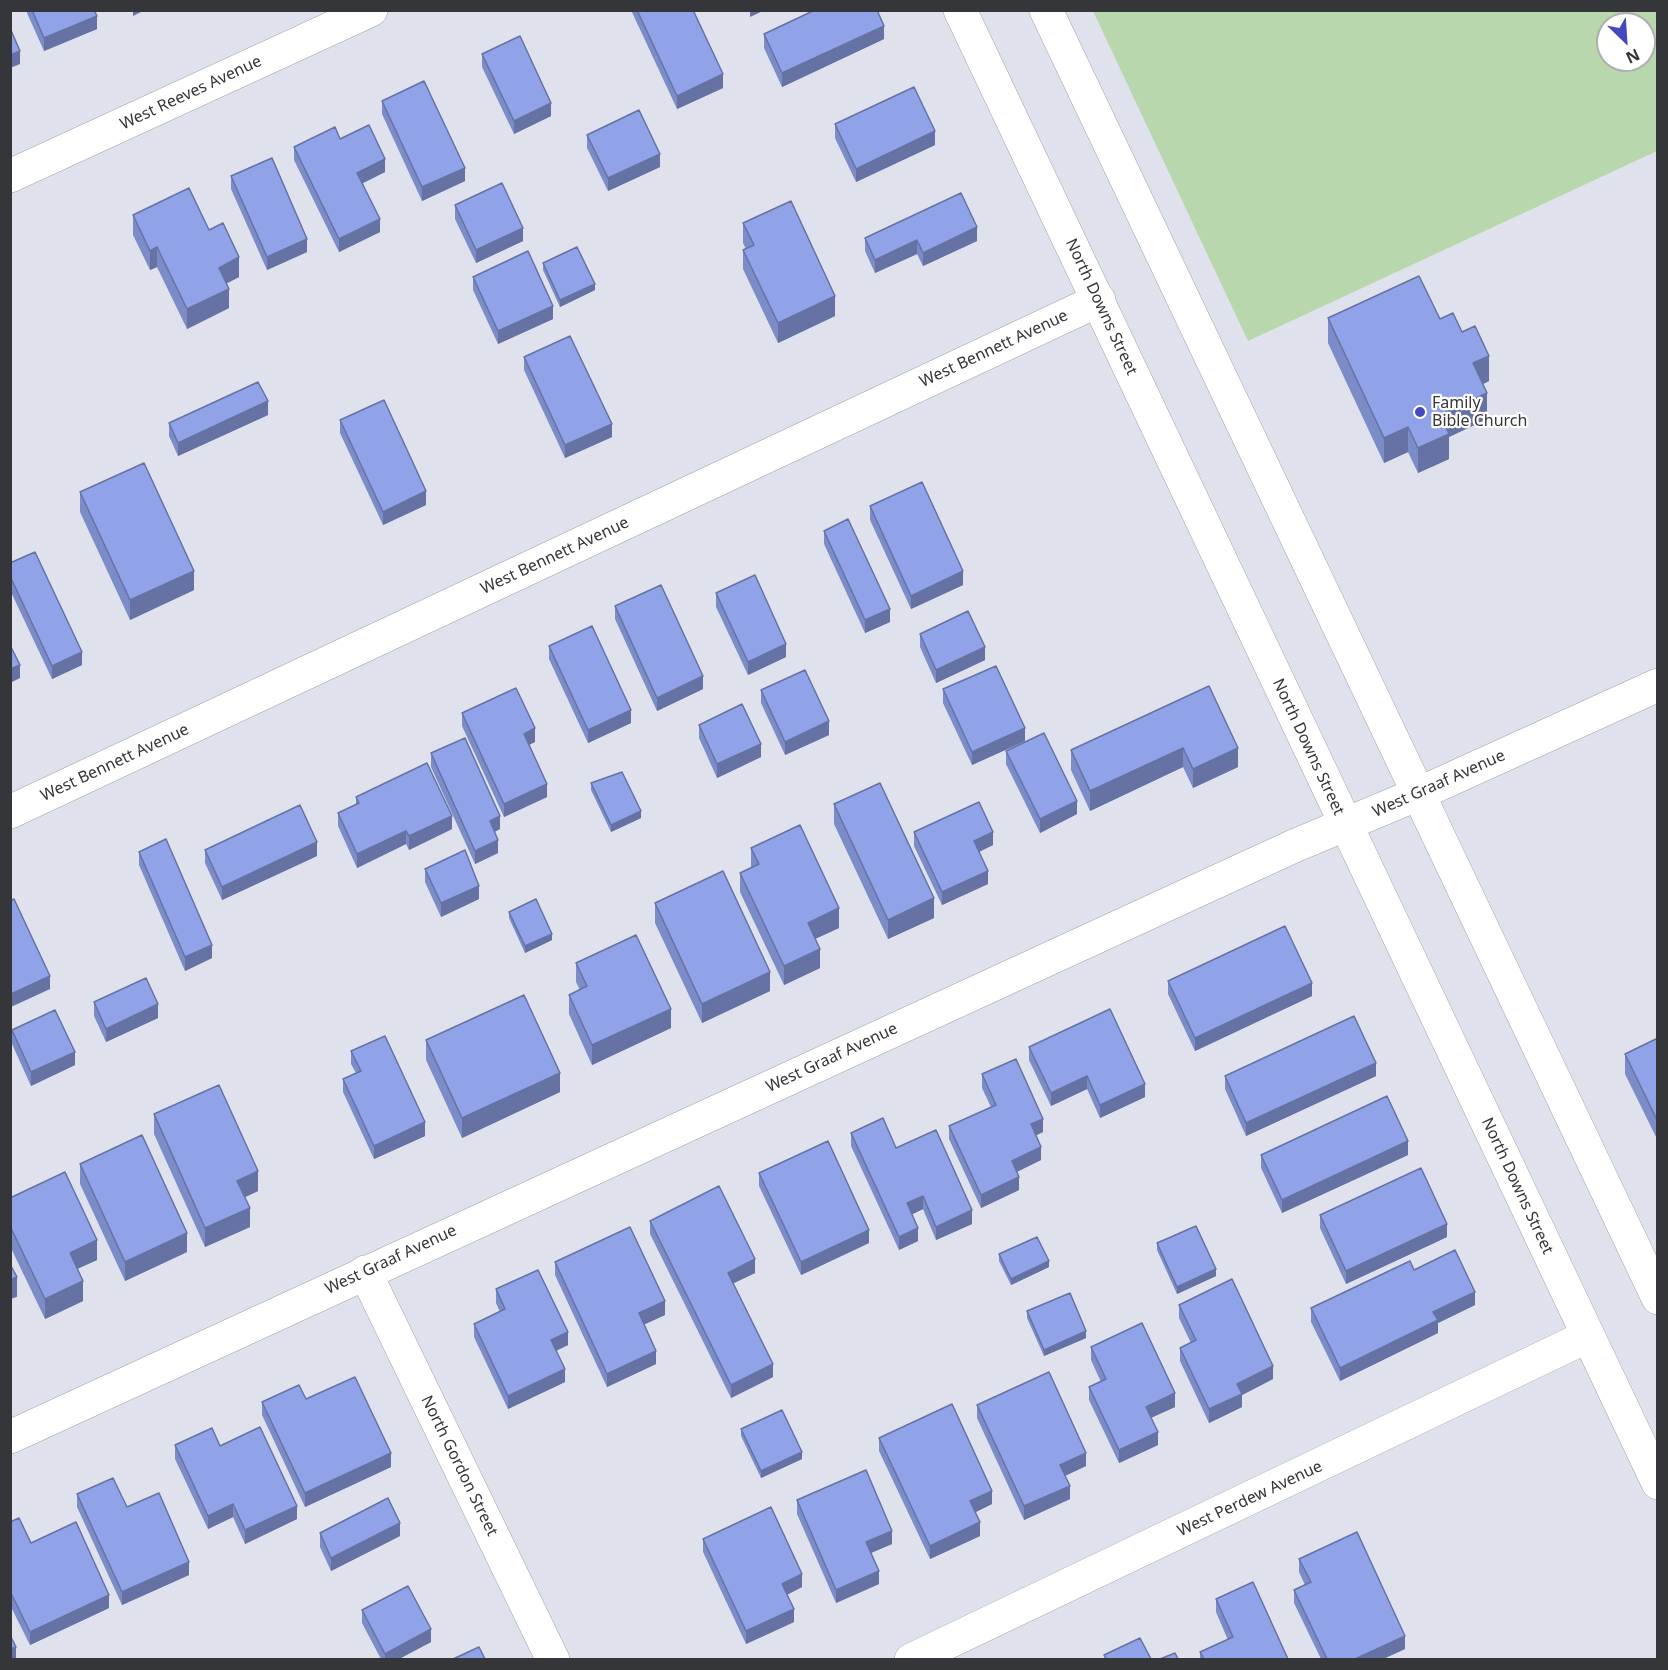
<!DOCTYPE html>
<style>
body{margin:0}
#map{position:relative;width:1668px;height:1670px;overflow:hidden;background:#dfe2ec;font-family:"Noto Sans",sans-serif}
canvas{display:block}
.frame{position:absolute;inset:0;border:12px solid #35363a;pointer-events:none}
.north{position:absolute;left:1596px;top:12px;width:60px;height:60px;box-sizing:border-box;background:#fff;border:2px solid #aeafb0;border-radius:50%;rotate:155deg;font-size:16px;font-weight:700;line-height:24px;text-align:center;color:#35363a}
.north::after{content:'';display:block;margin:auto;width:21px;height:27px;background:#4249be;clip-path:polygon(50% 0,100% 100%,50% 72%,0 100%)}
</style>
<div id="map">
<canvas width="1668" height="1670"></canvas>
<div class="frame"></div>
<div class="north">N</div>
</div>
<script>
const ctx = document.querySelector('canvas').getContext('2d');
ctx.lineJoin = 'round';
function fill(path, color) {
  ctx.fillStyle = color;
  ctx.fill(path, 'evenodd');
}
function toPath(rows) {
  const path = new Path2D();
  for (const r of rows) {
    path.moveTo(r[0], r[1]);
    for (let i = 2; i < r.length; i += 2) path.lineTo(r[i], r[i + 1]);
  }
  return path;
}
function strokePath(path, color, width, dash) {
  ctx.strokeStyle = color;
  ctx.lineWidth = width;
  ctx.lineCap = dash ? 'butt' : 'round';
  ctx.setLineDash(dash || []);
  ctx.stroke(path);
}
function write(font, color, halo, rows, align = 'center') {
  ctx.font = font + ' "Noto Sans",sans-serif';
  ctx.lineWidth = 4.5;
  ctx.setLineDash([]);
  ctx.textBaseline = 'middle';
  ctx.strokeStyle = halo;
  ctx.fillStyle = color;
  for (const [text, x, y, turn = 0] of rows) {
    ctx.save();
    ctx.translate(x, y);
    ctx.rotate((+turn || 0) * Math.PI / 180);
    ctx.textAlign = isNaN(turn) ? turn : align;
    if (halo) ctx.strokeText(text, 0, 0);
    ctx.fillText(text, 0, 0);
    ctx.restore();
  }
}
fill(toPath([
 [1093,11,1657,11,1657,151,1248,341],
 [1608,24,1644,24,1644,60,1608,60]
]), '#b9d7ac');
const street = toPath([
 [10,176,371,10],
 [10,812,1099,300],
 [365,1272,553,1660],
 [10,1437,1294,846,1418,794,1658,685],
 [911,1660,1588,1336]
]);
const secondary = toPath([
 [960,10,1658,1483],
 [1046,10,1658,1298]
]);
strokePath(street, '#9fa2ab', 34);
strokePath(secondary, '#9fa2ab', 34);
strokePath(street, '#fff', 33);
strokePath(secondary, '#fff', 33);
fill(toPath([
 [27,10,94,10,97,29,44,51,27,13],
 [631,10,693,10,723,88,677,109],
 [764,34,884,39,782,87,764,48],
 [482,54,551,116,514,134,482,67],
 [382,101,465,181,422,201,382,114],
 [835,124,935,145,856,182,835,138],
 [587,135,660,167,608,191,587,148],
 [340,139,385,172,363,183,380,232,339,252,294,160,294,147],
 [231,176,307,252,267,270,231,189],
 [455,205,523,241,476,263,455,219],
 [133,215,209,230,239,277,226,284,229,308,187,329,157,267,150,270,133,235],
 [743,223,835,316,778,343,743,269,743,250,746,249,743,243],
 [865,238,977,241,923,266,917,254,875,273,865,251],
 [543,263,595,290,560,307,543,270],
 [473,277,553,319,498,344,473,290],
 [1328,318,1462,332,1489,381,1483,384,1487,419,1449,437,1449,459,1418,473,1408,452,1384,463,1328,343],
 [524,357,612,437,565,458,524,370],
 [268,415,178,456,169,436,169,423],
 [340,420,426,505,383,525,340,433],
 [80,492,194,590,130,620,80,512],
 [870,506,963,585,911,609,870,520],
 [824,531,890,622,865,633,824,544],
 [10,563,82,665,52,679,10,590],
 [716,593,786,657,748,675,716,607],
 [615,606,703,689,657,711,615,619],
 [920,634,985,660,936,683,920,647],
 [549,646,631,723,588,743,549,659],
 [1209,686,1238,767,1193,788,1183,767,1090,811,1071,770,1071,750],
 [943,689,1025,741,972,765,943,703],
 [761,690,829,735,785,755,761,703],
 [462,713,535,742,529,745,547,797,504,817,462,726],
 [699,725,761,757,717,778,699,738],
 [1006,751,1077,814,1040,833,1006,764],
 [431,753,500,829,494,832,498,853,475,864,431,767],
 [591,783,641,818,611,832,591,790],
 [356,797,452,829,409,850,406,844,357,868,338,826,338,813,356,805],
 [834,804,934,918,888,939,834,824],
 [914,832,993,845,979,852,988,884,942,905,914,846],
 [751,848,839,928,815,939,820,968,784,985,740,892,740,873,751,867],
 [205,850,317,856,222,900,205,863],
 [139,852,212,958,185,971,139,865],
 [425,869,479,899,441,917,425,882],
 [655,903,770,991,702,1023,655,923],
 [509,912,552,940,525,953,509,918],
 [576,963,671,1028,592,1065,569,1014,569,995,580,990,576,982],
 [1168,981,1312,996,1195,1051,1168,994],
 [94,1002,158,1018,106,1042,94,1016],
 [12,1030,75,1065,31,1086,12,1044],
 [1658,1038,1658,1141,1625,1074,1625,1054],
 [426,1040,560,1092,462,1138,426,1060],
 [1029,1047,1145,1097,1100,1118,1087,1089,1051,1106,1029,1060],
 [351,1051,425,1136,374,1159,343,1092,343,1079,356,1073,351,1064],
 [982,1074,1043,1132,1036,1135,1041,1160,1017,1172,1019,1190,981,1208,949,1139,949,1126,991,1107,982,1088],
 [1225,1076,1376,1076,1246,1136,1225,1089],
 [154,1114,258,1191,245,1197,250,1227,205,1247,154,1134],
 [851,1133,896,1148,972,1224,936,1240,923,1209,912,1214,918,1241,899,1250,851,1146],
 [1261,1155,1408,1155,1282,1213,1261,1168],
 [80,1164,187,1252,125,1281,80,1184],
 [759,1173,869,1243,801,1275,759,1186],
 [10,1198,97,1260,77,1269,83,1301,45,1319,10,1246],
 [1320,1215,1447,1237,1346,1284,1320,1228],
 [650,1221,755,1273,733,1283,773,1377,731,1398,650,1234],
 [1157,1243,1216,1276,1177,1294,1157,1250],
 [999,1254,1049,1267,1011,1285,999,1261],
 [555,1262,665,1315,644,1324,656,1364,607,1387,555,1275],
 [1414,1270,1475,1305,1438,1323,1438,1333,1340,1381,1311,1322,1311,1308],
 [496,1289,568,1345,556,1351,565,1382,508,1409,474,1337,474,1324,500,1312,496,1303],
 [1179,1305,1273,1379,1242,1395,1242,1407,1209,1423,1180,1361,1180,1348,1191,1343,1179,1318],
 [1027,1311,1086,1338,1044,1356,1027,1318],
 [1091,1347,1175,1407,1151,1418,1158,1445,1119,1463,1089,1400,1089,1387,1101,1382,1091,1360],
 [306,1399,391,1467,305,1507,262,1415,262,1402],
 [977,1405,1086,1466,1065,1476,1070,1499,1024,1520,977,1418],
 [741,1429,802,1459,761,1478,741,1436],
 [879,1438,992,1504,975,1512,980,1536,930,1559,879,1451],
 [175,1445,220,1446,297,1519,245,1544,233,1517,208,1529,175,1459],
 [77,1494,127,1507,189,1575,122,1605,77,1507],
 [797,1500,892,1544,871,1553,879,1584,836,1603,797,1514],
 [10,1522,31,1543,109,1608,30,1645,10,1605],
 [320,1533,400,1536,331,1571,320,1547],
 [703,1539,802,1587,787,1595,794,1622,746,1644,703,1552],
 [1299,1559,1405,1649,1383,1659,1321,1659,1294,1603,1294,1590,1305,1585,1299,1572],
 [1216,1599,1288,1659,1200,1659,1200,1652,1228,1640,1216,1612],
 [362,1610,431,1642,399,1659,381,1659,362,1623]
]), '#7c8cc8');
fill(toPath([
 [133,10,145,10,133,16],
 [750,10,765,10,750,17],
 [97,16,97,29,44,51,44,38],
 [884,26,884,39,782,87,782,73],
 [20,51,20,64,10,68,10,55],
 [723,74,723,88,677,109,677,96],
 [551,103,551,116,514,134,514,121],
 [935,131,935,145,856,182,856,169],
 [660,154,660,167,608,191,608,178],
 [385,159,385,172,357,186,357,173],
 [465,168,465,181,422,201,422,187],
 [380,219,380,232,339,252,339,239],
 [977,227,977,241,923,266,923,253],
 [523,228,523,241,476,263,476,250],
 [307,239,307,252,267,270,267,257],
 [917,240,917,254,875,273,875,260],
 [157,247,157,267,150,270,150,251],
 [239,257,239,277,219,287,219,268],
 [595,284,595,290,560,307,560,300],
 [229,289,229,308,187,329,187,309],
 [835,296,835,316,778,343,778,323],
 [553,306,553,319,498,344,498,331],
 [1489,356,1489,381,1473,389,1473,363],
 [1487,393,1487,419,1449,437,1449,459,1418,473,1418,448,1440,415],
 [268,401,268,415,178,456,178,443],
 [612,424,612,437,565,458,565,445],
 [1408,427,1408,452,1384,463,1384,438],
 [426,491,426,505,383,525,383,512],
 [194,571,194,590,130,620,130,600],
 [963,571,963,585,911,609,911,596],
 [890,609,890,622,865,633,865,620],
 [786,644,786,657,748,675,748,662],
 [985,647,985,660,936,683,936,670],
 [82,652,82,665,52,679,52,666],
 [20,665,20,678,10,683,10,669],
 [703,676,703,689,657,711,657,698],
 [631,710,631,723,588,743,588,730],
 [829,721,829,735,785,755,785,742],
 [535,728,535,742,524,747,524,734],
 [1025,728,1025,741,972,765,972,752],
 [761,744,761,757,717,778,717,764],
 [1183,748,1183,767,1090,811,1090,791],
 [1238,748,1238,767,1193,788,1193,769],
 [547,784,547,797,504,817,504,804],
 [1077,801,1077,814,1040,833,1040,819],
 [641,811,641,818,611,832,611,825],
 [452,816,452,829,409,850,409,836],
 [500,816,500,829,490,834,490,821],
 [406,831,406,844,357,868,357,854],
 [993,832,993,845,974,854,974,841],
 [498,840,498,853,475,864,475,851],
 [317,842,317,856,222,900,222,887],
 [988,871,988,884,942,905,942,892],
 [479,886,479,899,441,917,441,903],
 [934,898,934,918,888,939,888,920],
 [839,908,839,928,808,942,808,923],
 [552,934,552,940,525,953,525,946],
 [212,945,212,958,185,971,185,957],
 [820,949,820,968,784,985,784,966],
 [770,972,770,991,702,1023,702,1004],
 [50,976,50,989,11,1007,11,994],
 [1312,983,1312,996,1195,1051,1195,1038],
 [158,1004,158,1018,106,1042,106,1029],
 [671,1009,671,1028,592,1065,592,1045],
 [75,1052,75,1065,31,1086,31,1072],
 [1376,1063,1376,1076,1246,1136,1246,1123],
 [560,1073,560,1092,462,1138,462,1118],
 [1087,1076,1087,1089,1051,1106,1051,1093],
 [1145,1084,1145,1097,1100,1118,1100,1105],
 [1043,1119,1043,1132,1031,1138,1031,1124],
 [425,1122,425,1136,374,1159,374,1146],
 [1408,1141,1408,1155,1282,1213,1282,1200],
 [1041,1147,1041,1160,1012,1174,1012,1161],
 [258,1171,258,1191,237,1201,237,1181],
 [1019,1177,1019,1190,981,1208,981,1195],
 [923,1196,923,1209,907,1217,907,1203],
 [250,1208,250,1227,205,1247,205,1228],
 [972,1210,972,1224,936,1240,936,1227],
 [1447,1224,1447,1237,1346,1284,1346,1271],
 [918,1228,918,1241,899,1250,899,1237],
 [869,1230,869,1243,801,1275,801,1262],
 [187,1233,187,1252,125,1281,125,1262],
 [97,1240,97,1260,70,1272,70,1253],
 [755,1259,755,1273,728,1286,728,1273],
 [1049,1261,1049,1267,1011,1285,1011,1279],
 [1216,1269,1216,1276,1177,1294,1177,1287],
 [17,1277,17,1297,10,1299,10,1280],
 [83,1281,83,1301,45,1319,45,1299],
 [1475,1292,1475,1305,1438,1323,1438,1333,1340,1381,1340,1368,1433,1312],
 [665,1301,665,1315,639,1327,639,1313],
 [1086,1331,1086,1338,1044,1356,1044,1350],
 [568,1332,568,1345,551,1353,551,1340],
 [656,1351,656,1364,607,1387,607,1374],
 [773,1364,773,1377,731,1398,731,1385],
 [1273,1366,1273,1379,1242,1395,1242,1407,1209,1423,1209,1409,1237,1384],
 [565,1369,565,1382,508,1409,508,1396],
 [1175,1393,1175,1407,1146,1420,1146,1407],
 [1158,1432,1158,1445,1119,1463,1119,1450],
 [802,1452,802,1459,761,1478,761,1471],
 [391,1453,391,1467,305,1507,305,1493],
 [1086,1453,1086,1466,1060,1478,1060,1465],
 [1070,1486,1070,1499,1024,1520,1024,1506],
 [992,1491,992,1504,970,1515,970,1501],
 [233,1504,233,1517,208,1529,208,1516],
 [297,1506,297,1519,245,1544,245,1530],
 [980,1522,980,1536,930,1559,930,1546],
 [400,1523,400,1536,331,1571,331,1558],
 [892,1531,892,1544,866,1555,866,1542],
 [189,1562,189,1575,122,1605,122,1592],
 [879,1571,879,1584,836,1603,836,1590],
 [802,1574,802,1587,782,1597,782,1584],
 [109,1595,109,1608,30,1645,30,1632],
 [794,1609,794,1622,746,1644,746,1631],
 [431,1629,431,1642,399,1659,385,1659,385,1654],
 [1405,1636,1405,1649,1383,1659,1355,1659],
 [16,1647,16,1659,10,1659,10,1649]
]), '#6572a3');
const building = toPath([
 [32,10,94,10,97,16,44,38,32,10],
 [637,10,693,10,723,74,677,96,637,10],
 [815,10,877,10,884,26,782,73,764,34,815,10],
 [10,28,20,51,10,55,10,28],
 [520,36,551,103,514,121,482,54,520,36],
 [424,81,465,168,422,187,382,101,424,81],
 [914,87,935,131,856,169,835,124,914,87],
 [639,110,660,154,608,178,587,135,639,110],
 [369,125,385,159,357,173,380,219,339,239,294,147,335,127,340,139,369,125],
 [272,158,307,239,267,257,231,176,272,158],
 [502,183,523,228,476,250,455,205,502,183],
 [189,188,209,230,223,223,239,257,219,268,229,289,187,309,157,247,150,251,133,215,189,188],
 [961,193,977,227,923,253,917,240,875,260,865,238,961,193],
 [791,201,835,296,778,323,743,250,754,245,743,223,791,201],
 [577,247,595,284,560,300,543,263,577,247],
 [528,251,553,306,498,331,473,277,528,251],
 [1419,276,1440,319,1453,313,1462,332,1475,326,1489,356,1473,363,1487,393,1440,415,1449,434,1418,448,1408,427,1384,438,1328,318,1419,276],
 [570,336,612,424,565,445,524,357,570,336],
 [258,382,268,401,178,443,169,423,258,382],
 [384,400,426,491,383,512,340,420,384,400],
 [144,463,194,571,130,600,80,492,144,463],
 [922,482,963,571,911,596,870,506,922,482],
 [848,519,890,609,865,620,824,531,848,519],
 [35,552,82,652,52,666,10,576,10,563,35,552],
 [755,575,786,644,748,662,716,593,755,575],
 [661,585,703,676,657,698,615,606,661,585],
 [968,611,985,647,936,670,920,634,968,611],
 [592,626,631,710,588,730,549,646,592,626],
 [10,645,20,665,10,669,10,645],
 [996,666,1025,728,972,752,943,689,996,666],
 [805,670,829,721,785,742,761,690,805,670],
 [1209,686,1238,748,1193,769,1183,748,1090,791,1071,750,1209,686],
 [516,688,535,728,524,734,547,784,504,804,462,713,516,688],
 [742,704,761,744,717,764,699,725,742,704],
 [1044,733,1077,801,1040,819,1006,751,1044,733],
 [465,738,500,816,490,821,498,840,475,851,431,753,465,738],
 [427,763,452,816,409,836,406,831,357,854,338,813,359,803,356,797,427,763],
 [622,772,641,811,611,825,591,783,622,772],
 [880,783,934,898,888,920,834,804,880,783],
 [979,802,993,832,974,841,988,871,942,892,914,832,979,802],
 [300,805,317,842,222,887,205,850,300,805],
 [800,825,839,908,808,923,820,949,784,966,740,873,759,864,751,848,800,825],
 [166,839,212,945,185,957,139,852,166,839],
 [465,850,479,886,441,903,425,869,465,850],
 [723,871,770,972,702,1004,655,903,723,871],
 [14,899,50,976,11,994,10,901,14,899],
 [536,899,552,934,525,946,509,912,536,899],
 [1285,926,1312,983,1195,1038,1168,981,1285,926],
 [636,935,671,1009,592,1045,569,995,587,986,576,963,636,935],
 [146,978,158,1004,106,1029,94,1002,146,978],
 [524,995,560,1073,462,1118,426,1040,524,995],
 [1110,1009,1145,1084,1100,1105,1087,1076,1051,1093,1029,1047,1110,1009],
 [55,1010,75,1052,31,1072,12,1030,55,1010],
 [1354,1016,1376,1063,1246,1123,1225,1076,1354,1016],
 [385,1036,425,1122,374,1146,343,1079,361,1071,351,1051,385,1036],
 [1658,1038,1658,1122,1625,1054,1658,1038],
 [1016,1059,1043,1119,1031,1124,1041,1147,1012,1161,1019,1177,981,1195,949,1126,996,1105,982,1074,1016,1059],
 [219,1085,258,1171,237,1181,250,1208,205,1228,154,1114,219,1085],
 [1387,1096,1408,1141,1282,1200,1261,1155,1387,1096],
 [883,1118,896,1148,936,1130,972,1210,936,1227,923,1196,907,1203,918,1228,899,1237,851,1133,883,1118],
 [142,1135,187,1233,125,1262,80,1164,142,1135],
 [828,1141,869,1230,801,1262,759,1173,828,1141],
 [1421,1168,1447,1224,1346,1271,1320,1215,1421,1168],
 [65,1172,97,1240,70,1253,83,1281,45,1299,10,1226,10,1198,65,1172],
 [719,1186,755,1259,728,1273,773,1364,731,1385,650,1221,719,1186],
 [1196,1226,1216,1269,1177,1287,1157,1243,1196,1226],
 [630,1227,665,1301,639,1313,656,1351,607,1374,555,1262,630,1227],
 [1037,1237,1049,1261,1011,1279,999,1254,1037,1237],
 [1455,1250,1475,1292,1433,1312,1438,1320,1340,1368,1311,1308,1410,1261,1414,1270,1455,1250],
 [10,1264,17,1277,10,1280,10,1264],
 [538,1270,568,1332,551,1340,565,1369,508,1396,474,1324,505,1309,496,1289,538,1270],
 [1232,1279,1273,1366,1237,1384,1242,1394,1209,1409,1180,1348,1196,1340,1179,1305,1232,1279],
 [1070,1293,1086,1331,1044,1350,1027,1311,1070,1293],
 [1142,1323,1175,1393,1146,1407,1158,1432,1119,1450,1089,1387,1106,1379,1091,1347,1142,1323],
 [1049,1372,1086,1453,1060,1465,1070,1486,1024,1506,977,1405,1049,1372],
 [355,1377,391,1453,305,1493,262,1402,299,1385,306,1399,355,1377],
 [952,1404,992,1491,970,1501,980,1522,930,1546,879,1438,952,1404],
 [782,1410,802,1452,761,1471,741,1429,782,1410],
 [260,1427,297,1506,245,1530,233,1504,208,1516,175,1445,212,1428,220,1446,260,1427],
 [866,1470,892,1531,866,1542,879,1571,836,1590,797,1500,866,1470],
 [113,1478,127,1507,159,1493,189,1562,122,1592,77,1494,113,1478],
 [388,1498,400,1523,331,1558,320,1533,388,1498],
 [771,1507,802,1574,782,1584,794,1609,746,1631,703,1539,771,1507],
 [19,1518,31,1543,76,1522,109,1595,30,1632,10,1591,10,1522,19,1518],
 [1357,1532,1405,1636,1355,1659,1327,1659,1294,1590,1311,1582,1299,1559,1357,1532],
 [1253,1582,1288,1659,1204,1659,1200,1652,1233,1637,1216,1599,1253,1582],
 [408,1586,431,1629,385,1654,362,1610,408,1586],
 [10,1635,16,1647,10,1649,10,1635],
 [1140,1638,1151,1659,1106,1659,1104,1655,1140,1638],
 [479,1647,485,1659,453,1659,479,1647],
 [1175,1653,1178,1659,1160,1659,1175,1653]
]);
fill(building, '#90a3e9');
strokePath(building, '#6572a3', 1.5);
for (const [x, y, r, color] of [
 [1420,412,6,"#4249be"]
]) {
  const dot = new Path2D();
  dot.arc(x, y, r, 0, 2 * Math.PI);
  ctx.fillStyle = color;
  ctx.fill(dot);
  strokePath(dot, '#fff', 2);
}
write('16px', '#35363a', '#fff', [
 ["West Reeves Avenue",191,93,-25],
 ["North Downs Street",1101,307,65],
 ["West Bennett Avenue",994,349,-25],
 ["West Bennett Avenue",555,556,-25],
 ["North Downs Street",1308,747,65],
 ["West Bennett Avenue",115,763,-25],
 ["West Graaf Avenue",1439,784,-24],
 ["West Graaf Avenue",832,1058,-25],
 ["North Downs Street",1517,1186,65],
 ["West Graaf Avenue",391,1260,-25],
 ["North Gordon Street",459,1466,64],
 ["West Perdew Avenue",1250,1499,-25]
]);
write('16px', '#35363a', '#fff', [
 ["Family",1432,403],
 ["Bible Church",1432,421]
], 'left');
</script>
